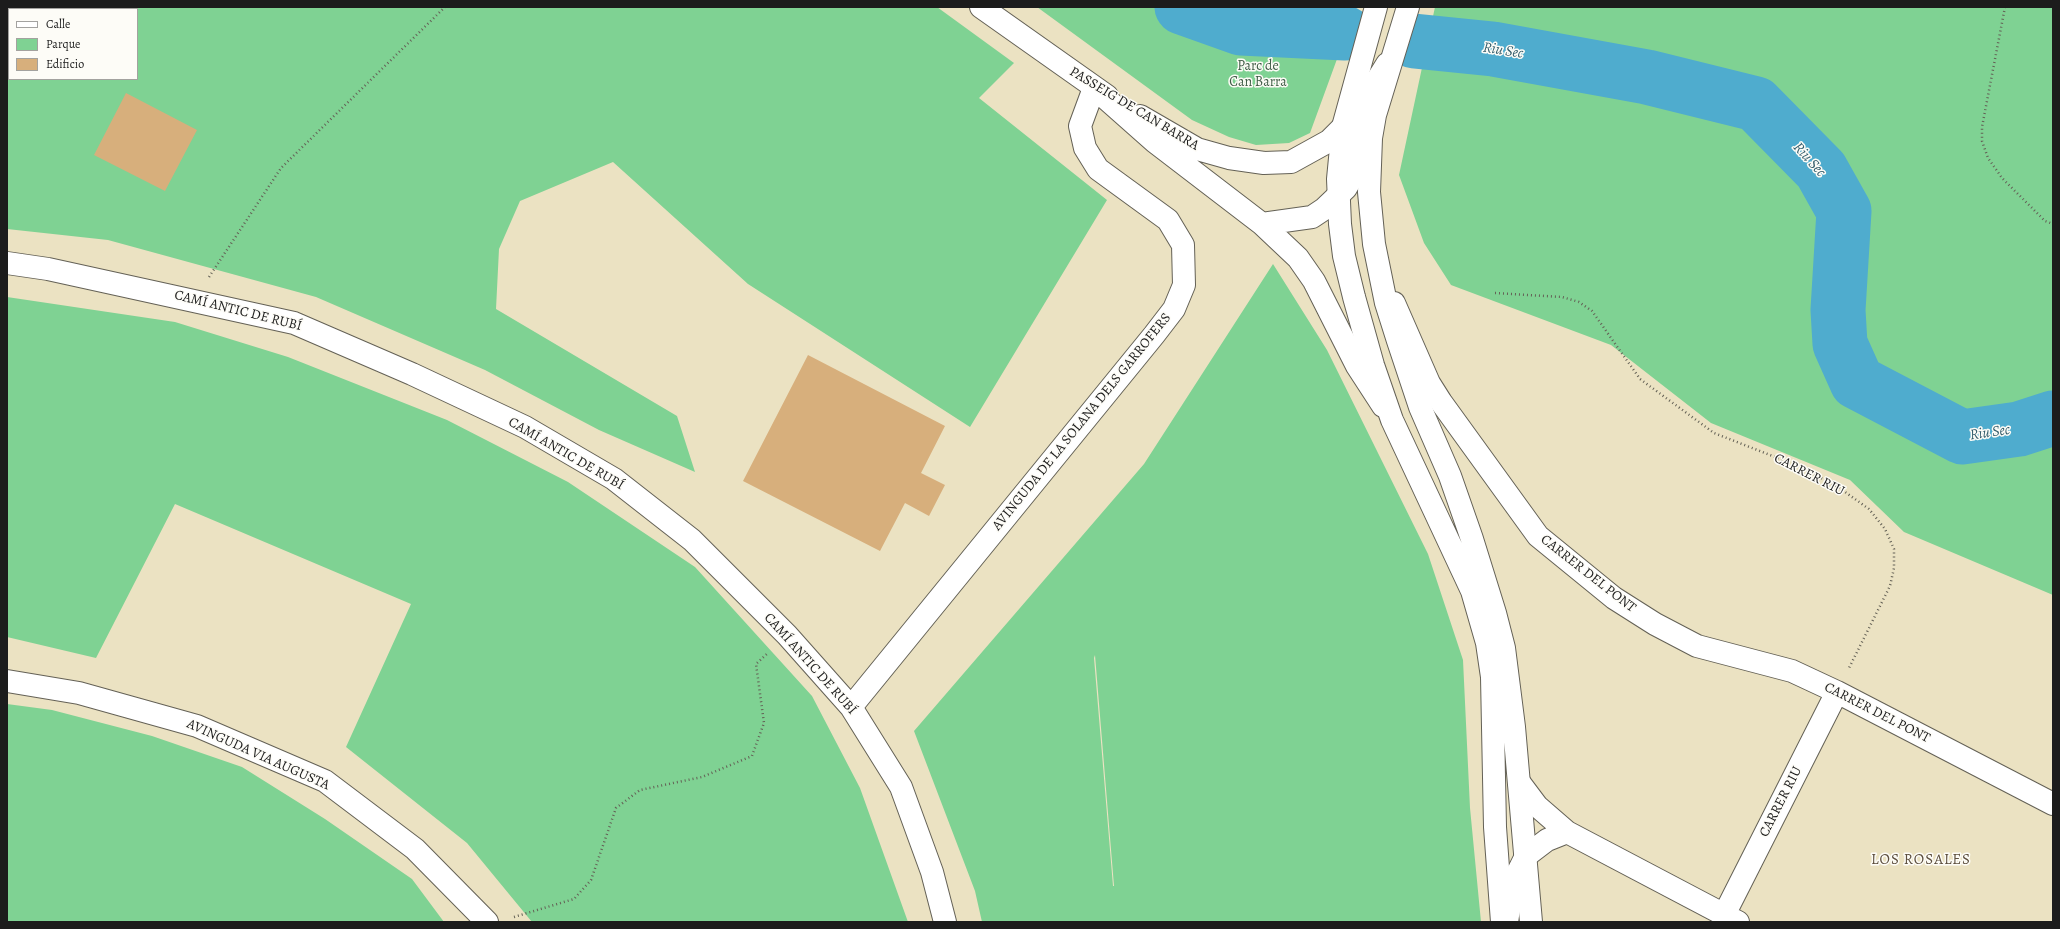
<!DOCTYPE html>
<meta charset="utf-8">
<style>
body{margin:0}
#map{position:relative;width:2060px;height:929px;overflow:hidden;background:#ebe2c2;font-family:Alegreya,serif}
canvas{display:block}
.frame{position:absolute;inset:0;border:8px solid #1c1c1c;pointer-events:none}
.legend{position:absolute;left:8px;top:8px;width:130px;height:72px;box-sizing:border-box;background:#fdfcf7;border:1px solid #a3a29f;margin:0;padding:5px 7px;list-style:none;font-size:12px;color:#1c1c1c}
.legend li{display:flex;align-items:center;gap:8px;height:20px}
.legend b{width:20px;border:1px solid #a3a29f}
</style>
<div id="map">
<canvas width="2060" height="929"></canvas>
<div class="frame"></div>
<ul class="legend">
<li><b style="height:5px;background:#fff"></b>Calle</li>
<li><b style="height:11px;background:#7fd293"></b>Parque</li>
<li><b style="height:11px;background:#d7af7c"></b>Edificio</li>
</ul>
</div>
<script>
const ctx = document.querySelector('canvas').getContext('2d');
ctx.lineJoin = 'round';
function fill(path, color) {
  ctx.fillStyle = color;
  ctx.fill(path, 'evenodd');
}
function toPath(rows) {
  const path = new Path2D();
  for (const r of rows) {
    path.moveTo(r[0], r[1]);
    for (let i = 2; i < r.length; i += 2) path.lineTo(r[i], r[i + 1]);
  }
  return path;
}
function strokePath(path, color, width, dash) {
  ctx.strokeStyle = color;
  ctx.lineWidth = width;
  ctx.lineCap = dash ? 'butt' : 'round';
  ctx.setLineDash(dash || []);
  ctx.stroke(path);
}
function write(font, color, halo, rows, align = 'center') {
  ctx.font = font + ' Alegreya,serif';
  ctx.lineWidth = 3;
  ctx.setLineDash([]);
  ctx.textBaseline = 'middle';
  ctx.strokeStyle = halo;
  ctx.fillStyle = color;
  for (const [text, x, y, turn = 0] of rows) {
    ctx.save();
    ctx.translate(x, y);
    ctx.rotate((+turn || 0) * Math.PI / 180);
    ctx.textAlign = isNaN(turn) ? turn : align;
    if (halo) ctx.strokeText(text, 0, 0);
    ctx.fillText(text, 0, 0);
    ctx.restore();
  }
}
fill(toPath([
 [7,7,937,7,1014,63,979,98,1107,200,970,427,748,284,613,162,520,201,499,249,496,309,677,416,695,472,599,430,485,370,316,297,108,240,7,229],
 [9,9,137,9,137,79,9,79],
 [1037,7,1356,7,1310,133,1289,143,1256,145,1229,137,1192,120],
 [1435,7,2053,7,2053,595,1904,532,1850,480,1711,423,1611,345,1451,285,1424,243,1399,175],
 [1273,264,1327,350,1428,554,1463,660,1470,808,1481,922,982,922,975,891,914,731,1144,464],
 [1095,655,1114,886,1113,886,1094,658],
 [7,297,175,322,288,357,447,420,568,482,695,567,812,696,860,788,908,922,532,922,467,843,346,747,411,604,175,504,96,658,7,637],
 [7,704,52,710,152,736,242,767,325,819,412,879,444,922,7,922]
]), '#7fd293');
strokePath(toPath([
 [1182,7,1241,28,1345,33],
 [1414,41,1493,49,1647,77,1756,104,1821,170,1844,211,1838,310,1840,344,1857,382,1962,437,2019,429,2053,418]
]), '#4facce', 55);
fill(toPath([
 [126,93,197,130,165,191,94,155],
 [808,355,945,426,921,473,945,485,929,516,905,503,880,551,743,481]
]), '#d7af7c');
const minor = toPath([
 [981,7,1107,96],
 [1094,88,1155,142,1262,224,1298,258,1314,281,1357,366,1383,406],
 [1140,116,1197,149,1229,158,1264,163,1291,162,1329,141,1343,127],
 [1262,224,1312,217,1324,209,1346,188,1353,176,1355,132,1367,96,1387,64],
 [7,263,48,269,294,323,412,374,525,427,614,479,692,540,787,635,851,707,901,787,932,872,945,922],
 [1394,303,1429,383,1441,402,1538,536,1614,598,1655,624,1697,646,1792,671,1837,692,2053,804],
 [7,681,79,693,197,726,325,781,415,849,487,922],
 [851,707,1154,335,1174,309,1184,285,1183,245,1168,220,1098,169,1085,148,1080,126,1094,88],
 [1519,782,1537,806,1567,832,1738,922],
 [1724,915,1837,692],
 [1507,922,1513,882,1526,856,1547,840,1567,832]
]);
const secondary = toPath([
 [1376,7,1343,127,1338,179,1340,224,1344,256,1354,297,1373,365,1392,420,1472,591,1487,643,1492,677,1495,827,1502,922],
 [1408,7,1375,115,1371,138,1369,192,1374,244,1386,303,1398,341,1420,407,1450,476,1472,539,1495,613,1504,648,1514,727,1531,922]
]);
strokePath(minor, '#646156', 24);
strokePath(secondary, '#646156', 24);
strokePath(toPath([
 [2005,7,1982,127,1982,141,1988,158,2002,178,2045,221,2053,224],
 [209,277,281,168,445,7],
 [1495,293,1562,297,1579,302,1592,311,1640,379,1714,433,1798,466,1838,487,1869,509,1885,529,1894,549,1894,568,1890,586,1849,668],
 [514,917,574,899,591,880,616,808,640,790,702,777,752,756,764,723,756,664,768,653]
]), '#646156', 2.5, [1, 3]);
strokePath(minor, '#fff', 22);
strokePath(secondary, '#fff', 22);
write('14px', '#3f5c46', '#fdfcf7', [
 ["Parc de",1258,67],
 ["Can Barra",1258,83]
]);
write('14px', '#1c1c1c', '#fdfcf7', [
 ["PASSEIG DE CAN BARRA",1134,109,31],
 ["CAMÍ ANTIC DE RUBÍ",238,311,14],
 ["AVINGUDA DE LA SOLANA DELS GARROFERS",1082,422,-51],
 ["CAMÍ ANTIC DE RUBÍ",566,454,30],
 ["CARRER RIU",1809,475,27],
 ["CARRER DEL PONT",1588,574,38],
 ["CAMÍ ANTIC DE RUBÍ",810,664,48],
 ["CARRER DEL PONT",1877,713,27],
 ["AVINGUDA VIA AUGUSTA",258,755,24],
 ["CARRER RIU",1781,802,-63]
]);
write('italic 15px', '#335d6c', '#fdfcf7', [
 ["Riu Sec",1503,51,9],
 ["Riu Sec",1809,160,48],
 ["Riu Sec",1990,433,-8]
]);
ctx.letterSpacing = '1px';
write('15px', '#5d4f3e', '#fdfcf7', [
 ["LOS ROSALES",1921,860]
]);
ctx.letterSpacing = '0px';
</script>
